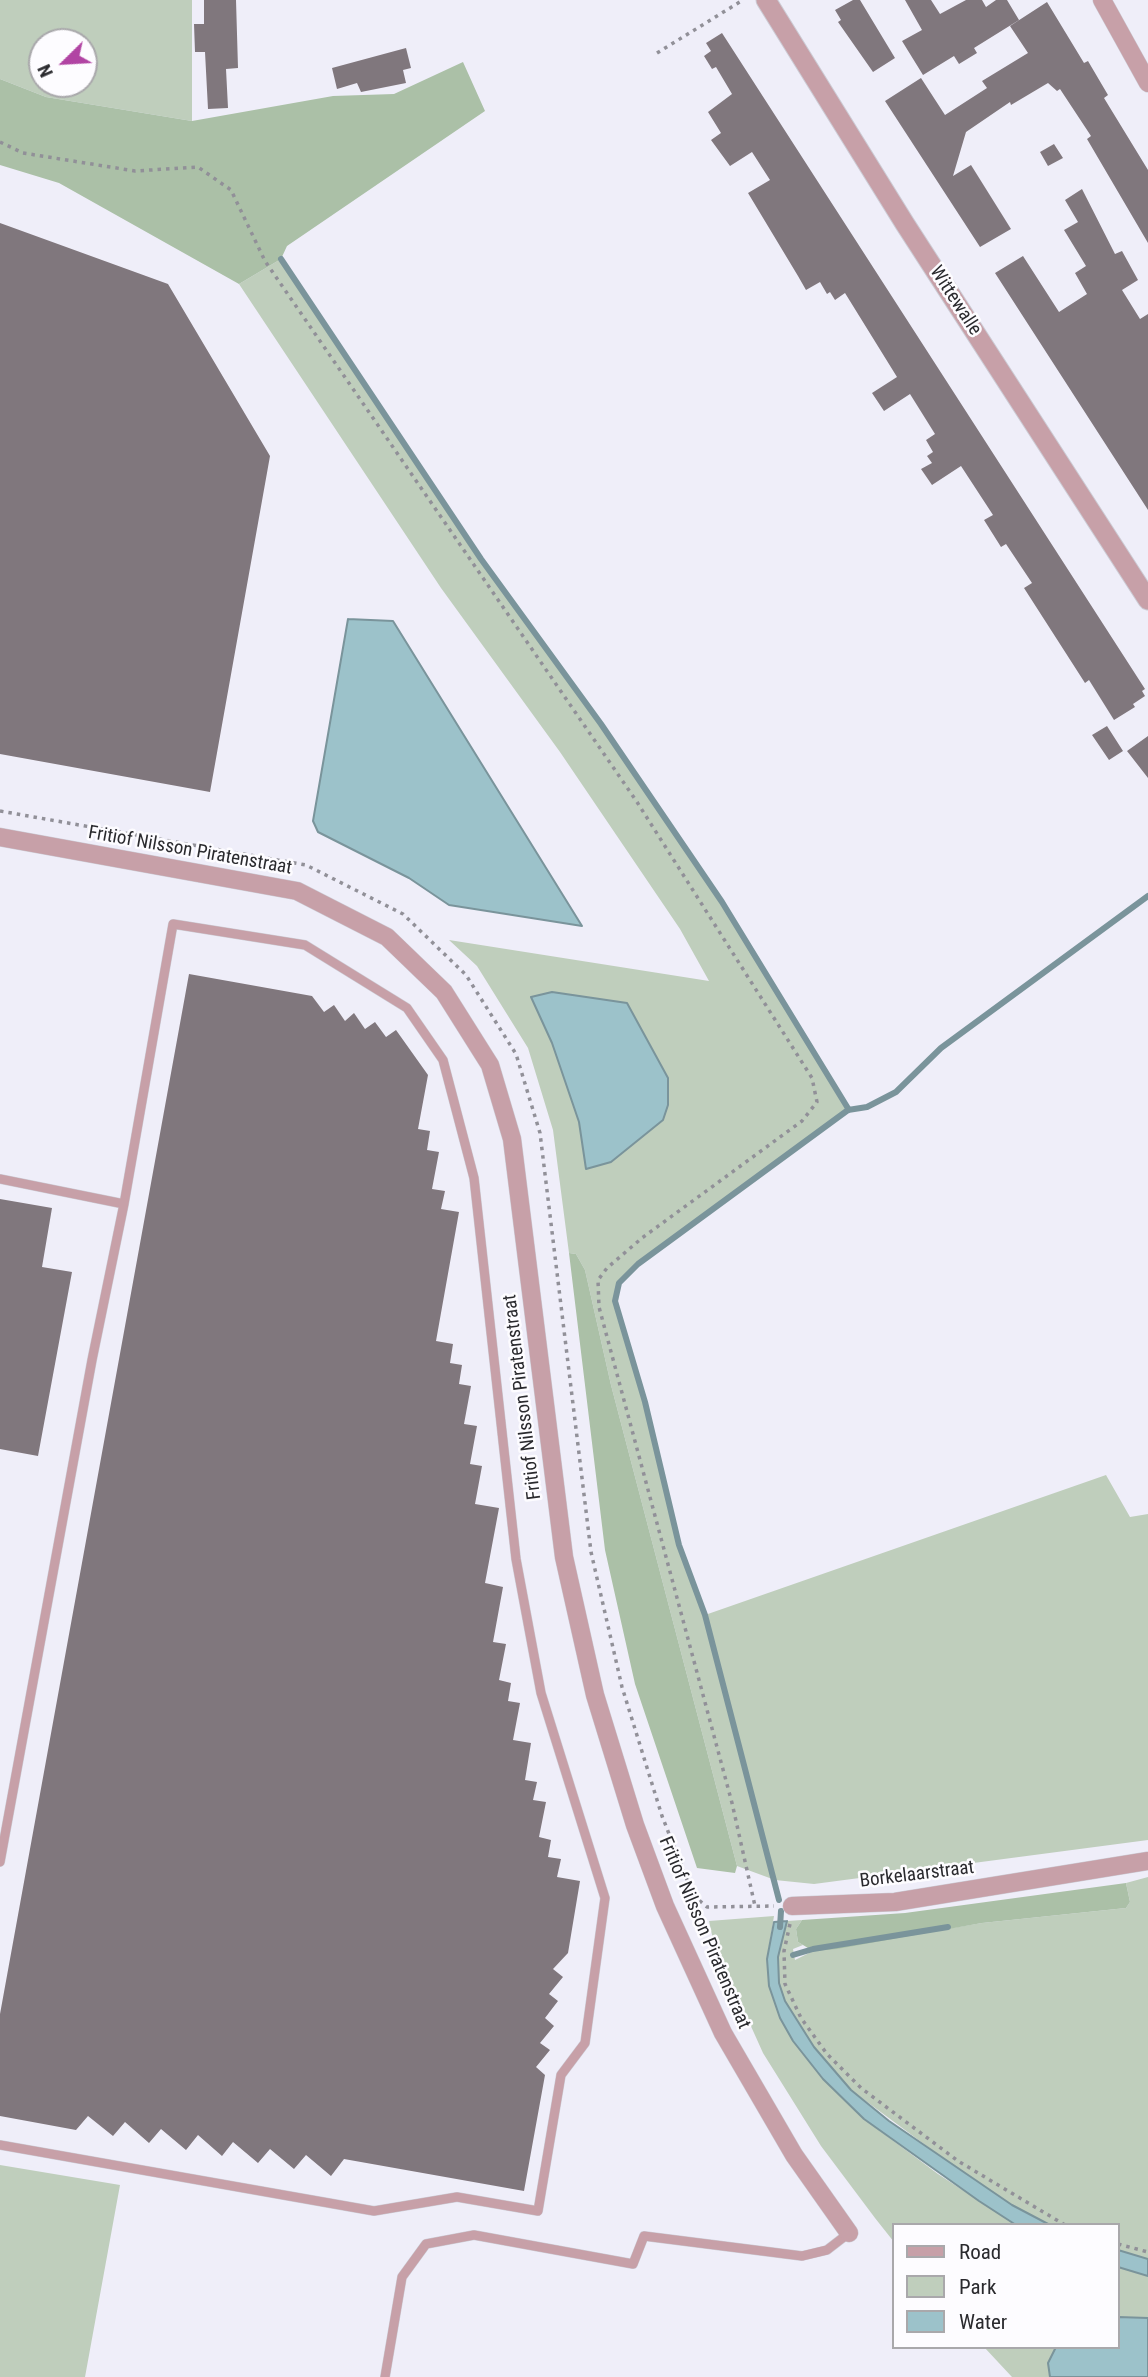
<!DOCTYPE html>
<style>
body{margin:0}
#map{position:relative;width:1148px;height:2377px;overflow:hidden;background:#efeef9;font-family:"Roboto Condensed",sans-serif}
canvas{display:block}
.legend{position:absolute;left:892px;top:2223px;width:228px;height:126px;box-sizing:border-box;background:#fdfcff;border:2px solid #a9a8ab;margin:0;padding:9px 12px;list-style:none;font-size:21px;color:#2a2a2e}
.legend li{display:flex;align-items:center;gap:14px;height:35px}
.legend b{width:35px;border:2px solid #a9a8ab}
.north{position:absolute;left:28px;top:28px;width:70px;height:70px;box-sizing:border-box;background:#fdfcff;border:2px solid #a9a8ab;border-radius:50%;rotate:246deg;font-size:19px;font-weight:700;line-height:28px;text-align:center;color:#2a2a2e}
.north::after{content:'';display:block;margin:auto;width:24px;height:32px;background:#b144a3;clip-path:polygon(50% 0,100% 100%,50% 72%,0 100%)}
</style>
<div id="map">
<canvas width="1148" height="2377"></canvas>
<ul class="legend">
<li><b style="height:9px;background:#c7a0a8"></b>Road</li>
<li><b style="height:19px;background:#bfcebc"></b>Park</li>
<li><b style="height:19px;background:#9cc2ca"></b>Water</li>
</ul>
<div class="north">N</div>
</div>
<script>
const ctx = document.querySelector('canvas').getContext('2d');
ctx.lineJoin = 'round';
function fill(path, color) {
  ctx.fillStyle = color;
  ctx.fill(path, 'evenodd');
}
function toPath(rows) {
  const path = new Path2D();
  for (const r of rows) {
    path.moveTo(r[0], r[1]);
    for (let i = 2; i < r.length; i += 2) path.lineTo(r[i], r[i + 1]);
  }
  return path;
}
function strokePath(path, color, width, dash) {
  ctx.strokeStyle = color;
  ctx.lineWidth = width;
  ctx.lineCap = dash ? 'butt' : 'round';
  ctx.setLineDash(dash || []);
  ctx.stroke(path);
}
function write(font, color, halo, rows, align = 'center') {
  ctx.font = font + ' "Roboto Condensed",sans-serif';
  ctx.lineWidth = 5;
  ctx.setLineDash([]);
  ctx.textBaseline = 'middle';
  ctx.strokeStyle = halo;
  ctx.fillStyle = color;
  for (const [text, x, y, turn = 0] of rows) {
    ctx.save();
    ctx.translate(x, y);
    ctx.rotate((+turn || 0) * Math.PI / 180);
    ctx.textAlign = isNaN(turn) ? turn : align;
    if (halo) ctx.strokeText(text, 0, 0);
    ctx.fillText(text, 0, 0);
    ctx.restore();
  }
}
fill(toPath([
 [0,0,192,0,192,121,46,97,0,79],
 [42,42,84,42,84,84,42,84],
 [281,259,481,559,601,724,722,902,849,1110,638,1264,619,1283,615,1301,645,1402,679,1545,705,1615,1106,1475,1130,1517,1148,1514,1148,1840,814,1884,775,1880,737,1866,611,1385,585,1270,576,1254,569,1253,553,1130,528,1048,477,966,449,940,709,981,680,929,560,752,441,588,239,284],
 [552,992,627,1003,663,1120,611,1162,586,1169,579,1122,552,1043,531,997],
 [1148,1877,1148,2259,1118,2250,1118,2225,1050,2225,1012,2205,959,2170,851,2090,814,2047,785,2001,779,1983,778,1957,787,1921,802,1920,796,1929,798,1942,803,1945,793,1949,795,1960,813,1951,982,1923,1126,1908,1130,1902,1126,1883],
 [774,1916,767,1958,769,1986,780,2018,811,2064,864,2119,938,2174,1016,2225,894,2225,894,2242,875,2218,821,2146,763,2053,714,1944,709,1921],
 [0,2165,120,2185,85,2377,0,2377],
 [1118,2267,1148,2276,1148,2377,1012,2377,984,2347,1118,2347]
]), '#bfcebc');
fill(toPath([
 [463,62,485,111,287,246,281,259,239,284,59,183,0,165,0,79,46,97,192,121,333,96,394,94],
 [569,1253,576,1254,585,1270,611,1385,737,1866,735,1873,697,1868,635,1684,605,1550],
 [1126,1883,1130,1902,1126,1908,982,1923,837,1949,813,1951,798,1942,796,1929,802,1920,905,1913]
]), '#abc0a7');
const water = toPath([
 [348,619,393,621,582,926,449,905,409,878,318,832,313,821,348,619],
 [552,992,627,1003,668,1078,668,1105,663,1120,611,1162,586,1169,579,1122,552,1043,531,997,552,992],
 [787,1921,778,1957,779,1983,785,2001,814,2047,851,2090,889,2121,1012,2205,1050,2225,1016,2225,979,2201,864,2119,823,2079,793,2041,780,2018,769,1986,767,1959,774,1922,787,1921],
 [1118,2250,1148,2259,1148,2276,1118,2267,1118,2250],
 [1118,2317,1148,2318,1148,2377,1050,2377,1048,2363,1056,2347,1118,2347,1118,2317]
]);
fill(water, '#9cc2ca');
strokePath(water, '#7a949b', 2);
strokePath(toPath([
 [281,259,481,559,601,724,722,902,849,1110],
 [779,1900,705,1615,679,1545,645,1402,615,1301,619,1283,638,1264,848,1110,867,1107,896,1092,941,1048,1148,896],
 [780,1927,781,1911],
 [793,1955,813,1949,948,1927]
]), '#7a949b', 6);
fill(toPath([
 [204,0,236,0,238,68,226,69,228,108,208,109,205,52,195,52,194,24,204,24],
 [853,0,860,0,895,58,873,72,838,22,841,20,835,10],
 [905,0,931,0,940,14,966,0,982,0,986,7,996,0,1007,0,1019,20,974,48,977,53,959,64,954,56,923,75,902,41,922,30],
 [1047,2,1084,63,1088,61,1108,95,1104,98,1148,170,1148,243,1087,139,1091,136,1060,89,1057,91,1048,83,1011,105,1010,102,966,132,953,176,971,165,1011,229,980,247,885,101,921,78,945,115,987,88,982,81,1028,53,1010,26],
 [722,33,1145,689,1142,691,1145,696,1133,704,1135,707,1114,720,1089,680,1085,683,1024,588,1032,583,1006,544,1001,547,984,520,993,515,961,466,932,485,921,469,932,463,927,456,933,452,926,440,935,434,910,394,884,411,872,393,897,377,845,293,835,300,830,292,827,294,820,282,806,290,798,276,748,193,770,180,752,152,730,166,711,140,721,133,708,112,732,94,716,67,712,69,704,56,711,51,706,43],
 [406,48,411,68,403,70,406,83,361,92,357,83,337,89,332,68],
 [1054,144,1063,158,1048,166,1040,152],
 [1082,189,1115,254,1122,251,1138,280,1122,290,1140,319,1148,314,1148,510,995,273,1023,256,1059,312,1087,294,1075,273,1086,266,1064,230,1078,222,1065,200],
 [0,223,168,284,270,456,210,792,0,754],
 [1107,726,1123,751,1109,760,1092,735],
 [1148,736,1148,778,1127,751],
 [189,974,312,996,324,1012,334,1005,345,1021,354,1013,365,1029,375,1022,386,1037,396,1030,428,1075,418,1129,430,1131,427,1150,439,1152,432,1189,445,1191,441,1209,459,1212,436,1341,453,1344,450,1363,462,1365,459,1384,471,1386,464,1424,477,1426,470,1464,482,1466,475,1504,499,1508,485,1583,503,1587,493,1642,506,1644,499,1680,511,1683,508,1701,520,1703,513,1740,531,1743,525,1780,537,1782,533,1800,546,1802,539,1837,551,1840,548,1857,561,1859,557,1877,580,1881,568,1953,553,1969,563,1977,549,1994,558,2001,545,2018,554,2026,540,2043,550,2050,536,2067,545,2075,524,2191,344,2159,331,2176,306,2155,294,2169,270,2149,258,2163,233,2142,222,2156,198,2135,186,2150,161,2129,149,2143,125,2122,113,2136,88,2116,76,2130,0,2116,0,2014],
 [0,1199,52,1208,42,1267,72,1272,38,1456,0,1449]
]), '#80777d');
const service = toPath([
 [0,1179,124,1204],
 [0,1862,92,1360,124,1204,173,924,305,945,407,1008,443,1060,474,1178,516,1559,541,1693,605,1898,585,2043,561,2075,538,2211,457,2197,374,2211,0,2145],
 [385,2377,402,2277,426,2244,474,2235,633,2264,644,2236,802,2256,827,2250,849,2233]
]);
const minor = toPath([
 [1102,0,1148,83],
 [0,837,297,891,387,937,444,992,490,1065,512,1139,564,1557,595,1695,635,1825,665,1906,723,2033,794,2155,849,2233],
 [792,1906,895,1902,1148,1861]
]);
const tertiary = toPath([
 [766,0,905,224,1148,600]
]);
strokePath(service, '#cccbd4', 10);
strokePath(minor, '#cccbd4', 19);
strokePath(tertiary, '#cccbd4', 21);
strokePath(toPath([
 [657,53,743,0],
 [0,142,23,153,135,171,198,167,231,190,265,261,637,802,812,1078,817,1102,802,1121,642,1238,607,1268,598,1280,599,1307,732,1803,755,1906],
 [0,811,306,865,403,914,466,975,516,1054,540,1133,591,1552,622,1687,662,1816,693,1895],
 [693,1895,707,1907,774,1906],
 [790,1924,784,1951,785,1984,801,2018,827,2054,861,2088,958,2161,1065,2225],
 [1118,2244,1148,2252]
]), '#919098', 3.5, [3.5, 5]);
strokePath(service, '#c7a0a8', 9);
strokePath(minor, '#c7a0a8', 18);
strokePath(tertiary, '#c7a0a8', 19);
write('19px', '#2a2a2e', '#fdfcff', [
 ["Wittewalle",955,301,57],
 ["Fritiof Nilsson Piratenstraat",190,851,10],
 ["Fritiof Nilsson Piratenstraat",523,1397,-97],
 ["Borkelaarstraat",917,1875,-7],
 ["Fritiof Nilsson Piratenstraat",704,1933,67]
]);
</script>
